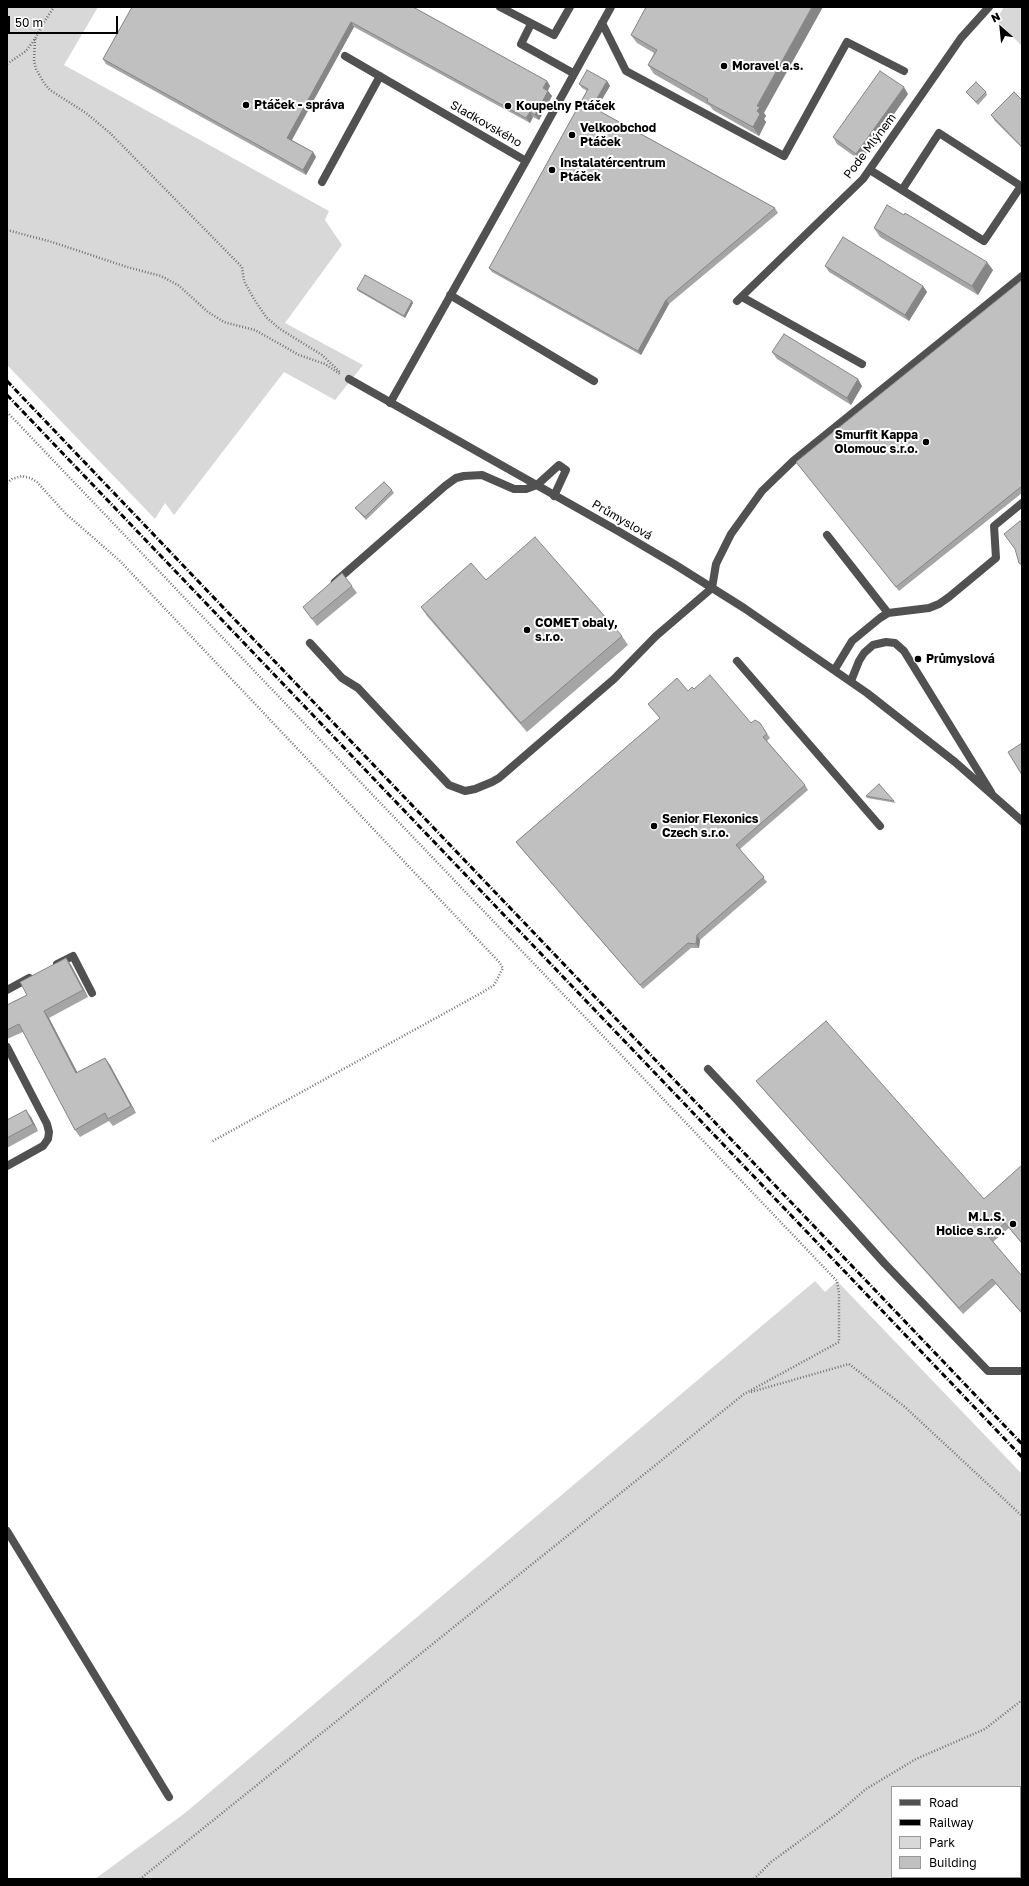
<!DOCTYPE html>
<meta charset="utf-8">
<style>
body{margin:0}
#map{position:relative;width:1029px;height:1886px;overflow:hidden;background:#fff;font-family:"Golos Text",sans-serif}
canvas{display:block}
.frame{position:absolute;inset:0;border:8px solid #000;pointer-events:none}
.legend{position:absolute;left:891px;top:1786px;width:130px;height:92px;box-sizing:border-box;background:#fff;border:1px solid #999;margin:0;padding:5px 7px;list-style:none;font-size:12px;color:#000}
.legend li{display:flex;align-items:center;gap:8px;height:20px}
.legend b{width:20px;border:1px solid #999}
.north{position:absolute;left:981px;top:8px;width:40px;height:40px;-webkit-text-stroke:3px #fff;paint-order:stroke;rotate:333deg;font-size:11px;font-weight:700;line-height:16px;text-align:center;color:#000}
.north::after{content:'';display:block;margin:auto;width:14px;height:18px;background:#000;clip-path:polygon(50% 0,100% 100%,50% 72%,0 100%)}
.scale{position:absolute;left:8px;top:16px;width:110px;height:18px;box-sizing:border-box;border:2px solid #000;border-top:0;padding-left:5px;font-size:12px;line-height:14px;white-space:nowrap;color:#000;-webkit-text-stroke:3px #fff;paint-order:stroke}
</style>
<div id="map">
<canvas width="1029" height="1886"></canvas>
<div class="frame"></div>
<ul class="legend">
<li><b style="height:5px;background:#515151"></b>Road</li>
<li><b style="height:5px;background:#000"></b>Railway</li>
<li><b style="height:11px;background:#d8d8d8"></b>Park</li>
<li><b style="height:11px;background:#c0c0c0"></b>Building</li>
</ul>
<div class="north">N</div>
<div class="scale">50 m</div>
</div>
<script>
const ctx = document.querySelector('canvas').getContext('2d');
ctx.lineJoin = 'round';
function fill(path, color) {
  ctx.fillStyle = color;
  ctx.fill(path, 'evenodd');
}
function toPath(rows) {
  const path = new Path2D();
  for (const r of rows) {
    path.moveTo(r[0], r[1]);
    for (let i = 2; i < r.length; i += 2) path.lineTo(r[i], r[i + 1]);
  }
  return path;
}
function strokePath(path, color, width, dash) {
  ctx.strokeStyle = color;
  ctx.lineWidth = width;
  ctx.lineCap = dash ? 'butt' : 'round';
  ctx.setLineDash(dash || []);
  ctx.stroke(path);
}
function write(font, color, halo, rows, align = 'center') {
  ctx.font = font + ' "Golos Text",sans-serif';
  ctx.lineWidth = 4;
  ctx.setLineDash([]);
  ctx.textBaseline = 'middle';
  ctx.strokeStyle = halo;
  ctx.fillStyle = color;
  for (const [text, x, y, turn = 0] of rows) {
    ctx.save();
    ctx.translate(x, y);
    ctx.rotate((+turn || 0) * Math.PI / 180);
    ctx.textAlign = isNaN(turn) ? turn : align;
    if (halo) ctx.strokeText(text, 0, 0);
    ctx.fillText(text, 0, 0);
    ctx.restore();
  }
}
fill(toPath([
 [7,7,98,7,64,65,329,211,325,220,342,245,285,323,363,365,335,400,284,372,174,515,165,503,155,519,7,365],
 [1004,7,1022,7,1022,46,996,20],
 [815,1281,825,1292,837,1281,1022,1474,1022,1879,95,1879,185,1813],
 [892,1787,1020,1787,1020,1877,892,1877]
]), '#d8d8d8');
strokePath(toPath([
 [35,39,34,61,36,69,44,83,50,90,86,113,110,133,235,260,242,267,244,281,254,299,266,317,280,329,322,355,341,373],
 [7,64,26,51,35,39,44,22,54,7],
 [7,230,52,242,127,267,161,276,178,285,208,312,224,322,255,330,299,355,325,364,340,374],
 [7,412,837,1281,839,1294,839,1342,744,1394,140,1879],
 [7,483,12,479,22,476,30,478,37,482,66,514,119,560,499,962,503,968,494,985,483,992,211,1142],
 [751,1392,849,1364,905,1407,1022,1516],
 [754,1879,771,1862,837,1814,866,1789,916,1759,985,1729,1022,1700]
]), '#737373', 2.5, [1, 2]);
strokePath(toPath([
 [500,7,554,35,570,7],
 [602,23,626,71,784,156,847,42,904,71],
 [531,24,521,44,573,73],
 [345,56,526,161,611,7],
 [870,170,902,190,984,241,1021,186,939,133,902,190],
 [322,182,380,76],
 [450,295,594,381],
 [742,297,862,364],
 [390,403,526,161],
 [827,535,888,613],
 [335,582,445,486,456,478,464,476,482,475,514,489,526,489,537,485,559,465,566,470,554,496],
 [310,643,342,678,358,688,449,785,465,791,475,789,492,782,499,778,614,679,656,636,712,588,716,564,731,534,762,491,793,461,1022,276],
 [737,661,880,826],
 [835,669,852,641,880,618,888,613,929,608,939,604,949,597,996,558,994,526,1022,503],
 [851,681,859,661,864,653,873,645,886,642,895,643,904,651,991,792],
 [57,964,73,956,92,993],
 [7,990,29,978],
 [7,1047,47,1124,49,1132,48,1139,43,1146,7,1166],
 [708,1069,737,1100,885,1264,988,1371,1022,1371],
 [7,1531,169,1797]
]), '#515151', 8);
strokePath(toPath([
 [737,301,863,179,961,38,989,7],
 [349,379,618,531,674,564,744,608,867,693,955,762,1022,821]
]), '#515151', 8);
strokePath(toPath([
 [7,381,1022,1444],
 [7,395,1022,1457]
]), '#000', 3, [6, 2, 1, 2]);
fill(toPath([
 [413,7,547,81,550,86,548,91,552,96,539,120,533,117,530,123,354,27,292,140,313,152,316,157,306,175,106,64,103,59],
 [646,7,764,113,766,116,764,119,766,122,759,136,713,110,710,106,654,74,648,65,654,53,637,43,631,35],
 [607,81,610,86,596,109,775,208,778,213,669,304,641,355,492,272,489,268,587,91,582,88,579,84],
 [966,92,986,92,987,95,978,105],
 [908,94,861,161,837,144,833,137],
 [1022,100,1022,148,995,121,991,115],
 [874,228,993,270,978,295,880,237],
 [825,266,923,286,927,292,909,321,829,272],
 [1022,280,1022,493,899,591,796,462],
 [357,289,412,301,413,303,405,318,358,291],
 [772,352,862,386,851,405,777,359],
 [392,490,394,493,366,520,355,508],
 [486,580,622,636,628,645,527,732,427,616,421,607],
 [352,586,357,593,317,626,303,607],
 [694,689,751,723,760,723,770,738,767,741,805,785,808,790,740,849,767,882,700,940,699,948,691,948,643,989,519,846,516,842,660,718,648,704],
 [866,796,894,801,896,803,867,798],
 [66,958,71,965,88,997,49,1018,77,1073,105,1058,110,1065,136,1113,113,1126,109,1121,80,1137,75,1130,23,1032,7,1039,7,1005,27,995],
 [756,1081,984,1199,1022,1165,1022,1244,1009,1228,993,1242,1022,1276,1022,1314,996,1284,963,1314,760,1086],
 [31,1117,38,1131,7,1148,7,1120]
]), '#a5a5a5');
fill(toPath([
 [812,7,823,7,764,113,766,116,764,119,766,122,759,136,753,127,757,111,757,106],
 [351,22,354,27,290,143,287,138],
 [547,81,550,86,546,93,543,88],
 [607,81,610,86,595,111,592,107],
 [904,87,908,94,861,161,856,154],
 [548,91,552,96,539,120,535,115],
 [530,112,533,117,530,123,526,118],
 [313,152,316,157,306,175,303,170],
 [987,262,993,270,978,295,972,286],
 [923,286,927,292,909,321,905,315],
 [666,300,669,304,641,355,638,351],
 [412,301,413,303,405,318,404,316],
 [858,379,862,386,851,405,847,398],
 [697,935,700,940,699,948,696,944],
 [66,958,71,965,88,997,83,990],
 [44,1011,49,1018,82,1081,76,1073],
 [105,1058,110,1065,136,1113,131,1106],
 [26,1110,31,1117,38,1131,33,1124]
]), '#868686');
const building = toPath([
 [132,7,413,7,547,81,543,88,548,91,535,115,530,112,526,118,351,22,287,138,313,152,303,170,103,59,132,7],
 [646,7,812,7,757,106,760,107,757,111,760,114,753,127,707,102,708,99,648,65,657,50,631,35,646,7],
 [587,70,607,81,592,107,775,208,666,300,638,351,489,268,588,89,579,84,587,70],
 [880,71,904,87,856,154,833,137,880,71],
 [976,82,986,92,976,102,966,92,976,82],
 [1014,92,1022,100,1022,145,1021,146,991,115,1014,92],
 [887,205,904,215,905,213,987,262,972,286,874,228,887,205],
 [843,237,923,286,905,315,825,266,843,237],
 [365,275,412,301,404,316,357,289,365,275],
 [1022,280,1022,486,896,587,796,462,1022,280],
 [784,334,858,379,847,398,772,352,784,334],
 [384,482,392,490,365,517,355,508,384,482],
 [1020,521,1022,524,1022,565,1019,563,1015,549,1004,534,1020,521],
 [535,537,622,636,521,723,421,607,471,563,486,580,535,537],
 [342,573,352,586,312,619,303,607,342,573],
 [710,675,751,723,755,720,760,723,767,734,763,737,805,785,736,845,764,877,697,935,696,944,688,943,640,985,516,842,660,718,648,704,677,678,688,691,692,687,694,689,710,675],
 [1022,743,1022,775,1008,752,1022,743],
 [879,784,894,801,866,796,879,784],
 [66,958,83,990,44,1011,76,1073,105,1058,131,1106,108,1119,105,1113,75,1130,19,1024,7,1030,7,1005,27,995,20,982,66,958],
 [826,1021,984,1199,1022,1165,1022,1243,1005,1223,989,1237,1022,1276,1022,1313,992,1279,959,1308,756,1081,826,1021],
 [26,1110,33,1124,7,1138,7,1120,26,1110]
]);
fill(building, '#c0c0c0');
strokePath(building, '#868686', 1);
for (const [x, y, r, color] of [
 [724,66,4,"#000"],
 [246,105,4,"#000"],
 [508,106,4,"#000"],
 [572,135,4,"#000"],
 [552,170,4,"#000"],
 [926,442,4,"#000"],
 [527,630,4,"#000"],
 [918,659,4,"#000"],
 [654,826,4,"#000"],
 [1013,1224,4,"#000"]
]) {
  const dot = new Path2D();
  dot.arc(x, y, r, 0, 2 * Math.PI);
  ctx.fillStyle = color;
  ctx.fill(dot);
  strokePath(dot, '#fff', 1.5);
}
write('bold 12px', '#000', '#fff', [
 ["Moravel a.s.",732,66],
 ["Ptáček - správa",254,105],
 ["Koupelny Ptáček",516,106],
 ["Velkoobchod",580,128],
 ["Ptáček",580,142],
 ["Instalatércentrum",560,163],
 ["Ptáček",560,177],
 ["Smurfit Kappa",918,435,"right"],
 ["Olomouc s.r.o.",918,449,"right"],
 ["COMET obaly,",535,623],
 ["s.r.o.",535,637],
 ["Průmyslová",926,659],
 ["Senior Flexonics",662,819],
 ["Czech s.r.o.",662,833],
 ["M.L.S.",1005,1217,"right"],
 ["Holice s.r.o.",1005,1231,"right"]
], 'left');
write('12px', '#000', '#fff', [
 ["Sladkovského",486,124,30],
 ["Pode Mlýnem",870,146,-53],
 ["Průmyslová",622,520,30]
]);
</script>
